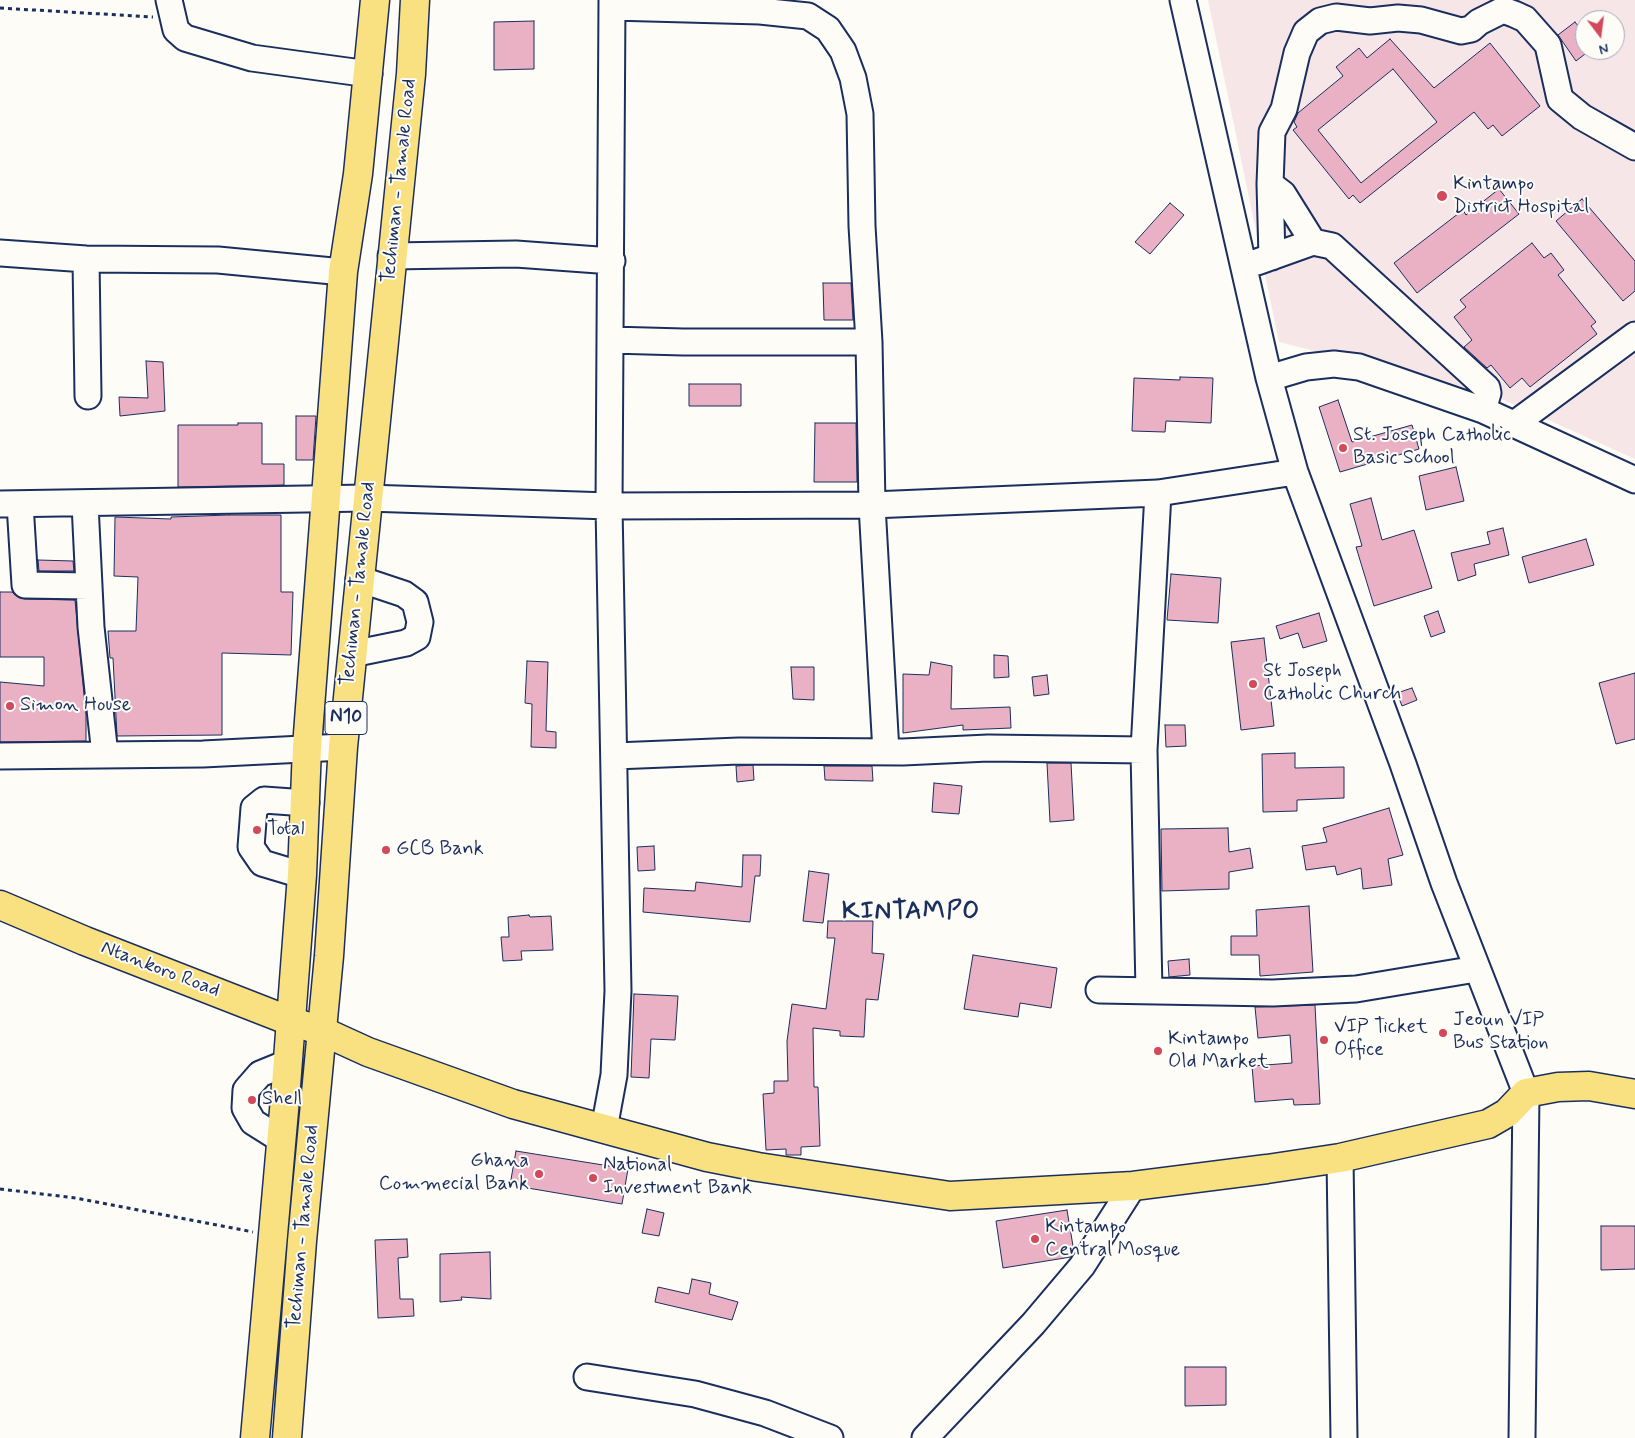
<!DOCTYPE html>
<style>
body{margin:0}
#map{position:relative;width:1635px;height:1438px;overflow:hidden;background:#fdfcf7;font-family:Mynerve,sans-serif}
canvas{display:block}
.north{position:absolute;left:1575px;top:10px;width:50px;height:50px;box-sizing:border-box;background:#fdfcf7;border:1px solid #a3aaba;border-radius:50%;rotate:165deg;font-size:14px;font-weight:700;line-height:20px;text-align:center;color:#1b2f5e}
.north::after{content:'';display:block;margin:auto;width:18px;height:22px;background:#d1495b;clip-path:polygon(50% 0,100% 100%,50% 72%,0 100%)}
</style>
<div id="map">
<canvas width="1635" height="1438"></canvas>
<div class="north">N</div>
</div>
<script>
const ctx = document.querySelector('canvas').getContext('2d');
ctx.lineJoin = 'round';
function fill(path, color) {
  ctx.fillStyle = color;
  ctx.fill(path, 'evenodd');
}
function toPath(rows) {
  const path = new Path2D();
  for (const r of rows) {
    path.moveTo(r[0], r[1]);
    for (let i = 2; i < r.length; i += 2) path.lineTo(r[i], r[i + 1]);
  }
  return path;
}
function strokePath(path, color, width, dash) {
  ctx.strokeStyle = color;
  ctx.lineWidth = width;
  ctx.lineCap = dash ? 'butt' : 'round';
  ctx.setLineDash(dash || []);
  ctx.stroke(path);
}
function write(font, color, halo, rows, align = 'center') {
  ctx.font = font + ' Mynerve,sans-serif';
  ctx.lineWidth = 4;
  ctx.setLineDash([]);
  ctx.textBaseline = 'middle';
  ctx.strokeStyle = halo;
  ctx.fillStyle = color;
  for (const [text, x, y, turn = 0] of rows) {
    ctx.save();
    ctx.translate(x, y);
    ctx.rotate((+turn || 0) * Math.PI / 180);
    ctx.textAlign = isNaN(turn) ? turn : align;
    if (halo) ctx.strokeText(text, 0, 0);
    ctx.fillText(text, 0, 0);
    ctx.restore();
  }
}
fill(toPath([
 [1208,0,1635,0,1635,459,1495,396,1279,342],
 [1585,20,1615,20,1615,50,1585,50]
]), '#f7e6e8');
const building = toPath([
 [534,21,534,69,494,70,494,22,534,21],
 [1575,22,1585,35,1585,54,1576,61,1558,35,1575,22],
 [1390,39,1434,88,1490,43,1540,106,1502,136,1493,125,1488,129,1474,112,1360,203,1353,195,1349,199,1293,130,1297,127,1294,122,1298,113,1343,76,1336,67,1359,48,1367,58,1390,39],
 [1393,69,1437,122,1361,183,1318,130,1393,69],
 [1499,189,1519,214,1417,293,1394,263,1463,210,1466,215,1499,189],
 [1582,199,1635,261,1635,291,1623,301,1556,221,1582,199],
 [1170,203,1184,215,1150,254,1135,242,1170,203],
 [1532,243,1544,258,1551,253,1564,270,1558,275,1596,322,1591,326,1597,334,1530,387,1522,378,1510,388,1491,365,1487,368,1464,347,1472,340,1454,317,1466,307,1460,300,1532,243],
 [823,283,851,283,853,320,824,320,823,283],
 [146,361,163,362,165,411,120,416,119,397,148,398,146,361],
 [1180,377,1213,378,1211,423,1166,421,1165,432,1132,431,1134,378,1180,380,1180,377],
 [689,384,741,384,741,406,689,406,689,384],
 [1338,400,1352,442,1412,425,1419,449,1340,472,1319,407,1338,400],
 [296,416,316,416,313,460,296,460,296,416],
 [238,423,262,423,262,464,284,464,284,485,178,487,178,425,238,425,238,423],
 [815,423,856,423,857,482,814,482,815,423],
 [1456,467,1464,501,1426,510,1419,476,1456,467],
 [1371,498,1382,540,1414,530,1432,588,1374,606,1356,547,1362,546,1350,504,1371,498],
 [229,515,281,515,281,592,293,592,291,655,222,653,222,735,117,736,113,658,110,658,108,631,136,631,138,577,114,576,115,517,171,519,171,517,229,515],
 [1503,528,1509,555,1474,564,1476,575,1458,581,1451,553,1490,544,1487,532,1503,528],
 [1586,539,1594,565,1529,583,1522,557,1586,539],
 [38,560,73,561,74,571,39,571,38,560],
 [1171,574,1221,578,1218,623,1167,620,1171,574],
 [0,592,12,592,18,597,25,599,75,600,86,715,86,741,0,742,0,682,44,686,44,657,0,657,0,592],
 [1438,611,1445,632,1431,637,1424,616,1438,611],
 [1319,613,1327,641,1303,648,1298,633,1280,639,1276,626,1319,613],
 [1264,638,1274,726,1241,730,1231,642,1264,638],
 [994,655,1008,656,1009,677,994,678,994,655],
 [527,661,548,662,546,731,556,732,556,748,531,747,532,704,525,703,527,661],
 [931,662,952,666,951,709,1010,707,1011,728,963,730,963,725,903,733,903,674,929,675,931,662],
 [791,667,814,667,814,700,793,699,791,667],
 [1635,673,1635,739,1616,744,1599,683,1635,673],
 [1047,675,1049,694,1034,696,1032,677,1047,675],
 [1412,688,1417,700,1402,706,1397,693,1412,688],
 [1165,725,1185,725,1186,746,1166,747,1165,725],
 [1295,753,1295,768,1344,767,1344,798,1297,800,1297,811,1263,812,1262,754,1295,753],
 [1047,763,1071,763,1074,820,1050,822,1047,763],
 [753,765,754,780,737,782,736,766,753,765],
 [824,766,872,766,873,781,825,780,824,766],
 [934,783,962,786,959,814,932,812,934,783],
 [1389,808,1403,855,1388,859,1392,885,1363,889,1361,868,1337,875,1335,866,1306,870,1302,846,1327,842,1323,828,1389,808],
 [1228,828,1229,852,1250,848,1253,868,1229,872,1229,889,1162,891,1161,829,1228,828],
 [654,846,655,870,638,871,637,847,654,846],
 [743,855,761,855,760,876,755,876,750,922,643,912,644,888,695,891,696,882,742,887,743,855],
 [809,871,829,874,823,923,803,921,809,871],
 [1309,906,1313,972,1260,976,1259,955,1231,955,1231,936,1257,936,1256,910,1309,906],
 [529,915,530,917,551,916,553,950,521,951,522,960,503,961,501,937,509,937,508,917,529,915],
 [828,921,873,921,872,953,884,954,878,1000,866,999,864,1037,840,1036,840,1031,813,1028,814,1087,818,1087,820,1146,801,1147,801,1155,786,1155,786,1149,766,1150,763,1094,774,1093,774,1081,788,1081,787,1041,792,1004,826,1009,835,938,827,938,828,921],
 [973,955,1057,968,1051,1008,1020,1003,1018,1017,964,1009,973,955],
 [1189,959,1190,975,1169,977,1168,961,1189,959],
 [634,994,678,996,675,1040,651,1039,649,1078,631,1077,634,994],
 [1315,1005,1320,1104,1294,1105,1293,1099,1255,1102,1252,1066,1292,1063,1290,1035,1258,1038,1255,1007,1315,1005],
 [516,1151,628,1169,622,1204,510,1185,516,1151],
 [647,1209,664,1213,659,1236,642,1233,647,1209],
 [1067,1210,1074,1252,1071,1257,1003,1268,996,1221,1067,1210],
 [1601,1226,1635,1226,1635,1269,1601,1270,1601,1226],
 [407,1239,408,1257,398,1258,400,1299,413,1299,414,1316,378,1318,375,1240,407,1239],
 [490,1252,491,1299,461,1297,462,1300,440,1302,440,1254,490,1252],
 [692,1279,711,1283,709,1294,738,1302,732,1320,655,1302,658,1287,689,1294,692,1279],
 [1185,1367,1226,1367,1226,1405,1185,1406,1185,1367]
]);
fill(building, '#eab1c4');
strokePath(building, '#1b2f5e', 1);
const minor = toPath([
 [169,0,176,30,185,38,252,58,369,74],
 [1183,0,1269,378,1295,472,1403,764,1444,883,1526,1093,1522,1438],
 [612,7,760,11,808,16,828,29,843,51,853,78,860,114,862,226,869,342,872,505,886,752],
 [1270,184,1283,194,1313,242],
 [0,253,86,259,218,260,343,272],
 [391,256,516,254,612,261],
 [1272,257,1270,184,1272,132,1284,109,1297,53,1306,32,1320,21,1336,17,1370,21,1398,18,1421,20,1461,31,1471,29,1479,22,1503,10,1514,14,1525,19,1548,45,1560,99,1582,117,1635,147],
 [86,259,88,396],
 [1257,262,1313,242,1332,246,1487,388,1488,393,1483,410],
 [611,340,683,342,869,342],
 [1269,378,1306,367,1334,364,1359,367,1483,410,1635,480],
 [1513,425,1635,335],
 [0,504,367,498,609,506,872,505,1158,493,1295,472],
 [20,504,25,585,89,586],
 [85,504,91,627,105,755],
 [352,654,406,643,417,637,420,622,415,602,404,594,359,579],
 [0,756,203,754,343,747],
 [615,756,739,751,903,752,988,748,1144,750],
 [302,875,262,863,251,847,254,808,264,800,306,803],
 [1099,990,1273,993,1356,989,1476,969],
 [1149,991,1144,750,1158,493],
 [604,1129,614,1075,618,991,609,506,612,0],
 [280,1139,253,1122,245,1108,246,1090,260,1074,287,1063],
 [1340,1158,1344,1438],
 [587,1377,695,1394,765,1413,830,1438],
 [925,1438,1033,1324,1082,1266,1133,1186]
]);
const major = toPath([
 [0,905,85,941,290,1021,322,1031,368,1052,513,1104,707,1157,758,1167,950,1196,1133,1186,1267,1169,1340,1158,1488,1124,1507,1113,1526,1093,1558,1087,1589,1086,1635,1094]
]);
const highway = toPath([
 [255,1438,285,1099,302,875,307,747,343,272,358,174,375,0],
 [287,1438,302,1241,329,956,343,747,411,74,415,0]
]);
strokePath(minor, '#1b2f5e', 29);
strokePath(major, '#1b2f5e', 31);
strokePath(highway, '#1b2f5e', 31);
strokePath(toPath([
 [0,8,153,17],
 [0,1189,76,1198,253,1232]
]), '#1b2f5e', 3, [4, 4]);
strokePath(minor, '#fdfcf7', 25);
strokePath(major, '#f9e181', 28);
strokePath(highway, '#f9e181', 28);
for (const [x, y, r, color] of [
 [1442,196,6,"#d1495b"],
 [1343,448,5,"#d1495b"],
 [1253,684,5,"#d1495b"],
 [10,706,5,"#d1495b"],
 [257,830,5,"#d1495b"],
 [386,850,5,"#d1495b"],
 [1443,1033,5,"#d1495b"],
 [1324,1040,5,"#d1495b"],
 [1158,1051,5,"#d1495b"],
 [252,1100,5,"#d1495b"],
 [539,1174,5,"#d1495b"],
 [593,1178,5,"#d1495b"],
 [1035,1239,5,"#d1495b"]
]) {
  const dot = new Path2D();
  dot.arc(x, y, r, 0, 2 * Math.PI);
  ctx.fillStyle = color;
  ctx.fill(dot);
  strokePath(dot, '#fdfcf7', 2);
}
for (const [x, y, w] of [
 [346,718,42]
]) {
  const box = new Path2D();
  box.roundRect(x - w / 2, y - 16.5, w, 33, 4);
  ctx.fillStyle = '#fdfcf7';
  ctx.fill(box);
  strokePath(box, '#1b2f5e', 1);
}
write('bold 19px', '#1b2f5e', null, [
 ["N10",346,718]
]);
write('20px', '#1b2f5e', '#fdfcf7', [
 ["Techiman - Tamale Road",400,181,-84],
 ["Techiman - Tamale Road",359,584,-84],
 ["Ntankoro Road",160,970,21],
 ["Techiman - Tamale Road",304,1227,-85]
]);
write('20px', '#1b2f5e', '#fdfcf7', [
 ["Kintampo",1453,185],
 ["District Hospital",1453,208],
 ["St. Joseph Catholic",1353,436],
 ["Basic School",1353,459],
 ["St Joseph",1263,672],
 ["Catholic Church",1263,695],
 ["Simon House",20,706],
 ["Total",267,830],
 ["GCB Bank",396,850],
 ["Jeoun VIP",1453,1021],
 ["Bus Station",1453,1044],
 ["VIP Ticket",1334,1028],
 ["Office",1334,1051],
 ["Kintampo",1168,1040],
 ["Old Market",1168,1063],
 ["Shell",262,1100],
 ["Ghana",529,1162,"right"],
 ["Commecial Bank",529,1185,"right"],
 ["National",603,1166],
 ["Investment Bank",603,1189],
 ["Kintampo",1045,1228],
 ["Central Mosque",1045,1251]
], 'left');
ctx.letterSpacing = '1px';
write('bold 25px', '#1b2f5e', '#fdfcf7', [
 ["KINTAMPO",911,913]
]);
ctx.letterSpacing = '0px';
</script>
